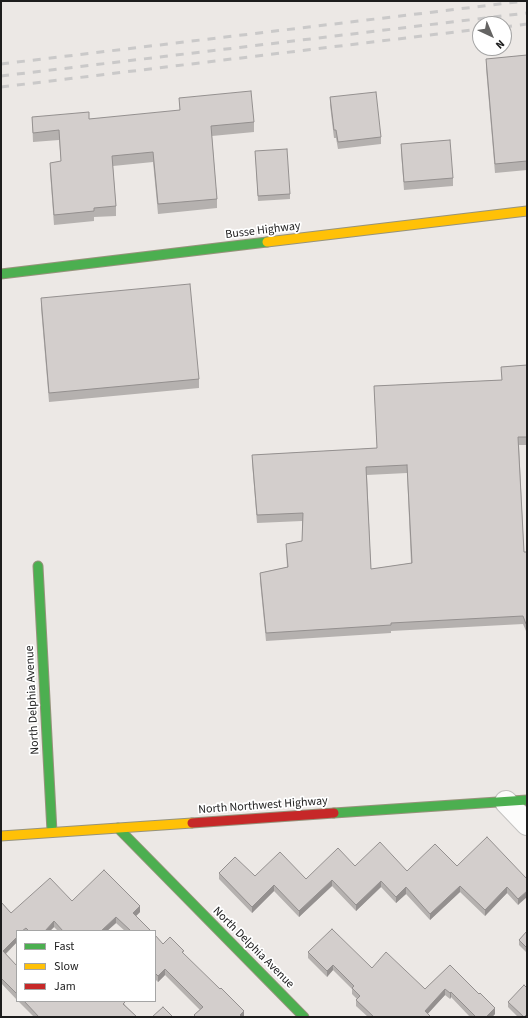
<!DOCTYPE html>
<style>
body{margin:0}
#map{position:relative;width:528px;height:1018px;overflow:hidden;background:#ece8e5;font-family:"Source Sans 3",sans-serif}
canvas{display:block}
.frame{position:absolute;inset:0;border:2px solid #1d1d1d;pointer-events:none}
.legend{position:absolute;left:16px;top:930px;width:140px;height:72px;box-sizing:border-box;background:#fff;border:1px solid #a5a5a5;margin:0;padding:5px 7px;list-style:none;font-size:12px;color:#1d1d1d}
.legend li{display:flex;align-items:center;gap:8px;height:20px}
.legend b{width:20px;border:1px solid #a5a5a5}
.north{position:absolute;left:472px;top:16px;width:40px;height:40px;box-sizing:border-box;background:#fff;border:1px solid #a5a5a5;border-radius:50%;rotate:136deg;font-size:11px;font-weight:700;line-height:16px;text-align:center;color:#1d1d1d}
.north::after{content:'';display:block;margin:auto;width:14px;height:18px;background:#656463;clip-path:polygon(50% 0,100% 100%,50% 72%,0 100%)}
</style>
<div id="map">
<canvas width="528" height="1018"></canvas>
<div class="frame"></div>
<ul class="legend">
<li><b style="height:5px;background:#4caf50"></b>Fast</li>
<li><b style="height:5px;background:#ffc107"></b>Slow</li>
<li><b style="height:5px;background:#c62828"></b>Jam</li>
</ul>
<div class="north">N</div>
</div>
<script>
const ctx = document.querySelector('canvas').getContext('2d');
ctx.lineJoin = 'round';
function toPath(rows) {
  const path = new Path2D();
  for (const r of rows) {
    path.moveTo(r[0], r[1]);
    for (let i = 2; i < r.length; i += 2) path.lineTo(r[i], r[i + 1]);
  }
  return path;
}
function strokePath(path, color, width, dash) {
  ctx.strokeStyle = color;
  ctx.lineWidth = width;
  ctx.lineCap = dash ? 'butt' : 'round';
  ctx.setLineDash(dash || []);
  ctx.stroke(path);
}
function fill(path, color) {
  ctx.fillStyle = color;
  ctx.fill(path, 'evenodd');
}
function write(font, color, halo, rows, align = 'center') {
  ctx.font = font + ' "Source Sans 3",sans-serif';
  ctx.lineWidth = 3.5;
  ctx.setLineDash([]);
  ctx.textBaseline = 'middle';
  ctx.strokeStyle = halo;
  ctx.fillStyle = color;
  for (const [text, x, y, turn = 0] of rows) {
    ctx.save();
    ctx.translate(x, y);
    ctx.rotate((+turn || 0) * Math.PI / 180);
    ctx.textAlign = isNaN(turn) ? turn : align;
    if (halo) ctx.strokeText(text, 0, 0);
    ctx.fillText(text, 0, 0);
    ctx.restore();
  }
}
const street = toPath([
 [506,802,527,824]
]);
const fast = toPath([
 [1,274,267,242],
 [38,566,52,832],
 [334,813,527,800],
 [118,828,304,1017]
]);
const slow = toPath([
 [267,242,527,211],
 [1,836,192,823]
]);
const jam = toPath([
 [192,823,334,813]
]);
strokePath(street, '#c4c3c1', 24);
strokePath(fast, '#97937c', 11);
strokePath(slow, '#97937c', 11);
strokePath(jam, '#97937c', 11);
strokePath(street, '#fcfcfb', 22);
strokePath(fast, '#4caf50', 9);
strokePath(slow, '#ffc107', 9);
strokePath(jam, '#c62828', 9);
strokePath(toPath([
 [504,27,527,24],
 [1,64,525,1],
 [1,76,527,13],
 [1,87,480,29]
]), '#cac9c9', 3, [8, 8]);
fill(toPath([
 [527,55,527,170,495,173,486,68,486,59],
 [330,97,381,137,381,144,338,149,336,138,334,138,330,105],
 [179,98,254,122,254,132,212,136,217,199,217,208,158,214,153,162,113,166,116,206,116,216,94,217,94,221,54,225,50,172,50,163,61,162,59,140,33,142,32,117,89,119,180,111],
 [401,144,453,178,453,186,404,190,401,152],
 [255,151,290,194,290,199,258,201],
 [41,298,199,379,199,388,49,402,41,308],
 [527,365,527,445,519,445,524,552,527,552,527,631,526,631,523,624,391,631,391,633,266,641,260,581,260,573,287,567,286,544,302,541,302,521,257,523,252,462,252,455,377,448,374,386,502,380,501,367],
 [407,473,411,563,371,569,367,475],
 [355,866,407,871,457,866,527,879,518,905,507,893,485,916,460,892,430,920,406,894,396,903,381,887,356,911,332,886,299,917,274,891,252,913,219,879,219,873,255,876,306,879],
 [72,901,140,912,136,916,151,931,125,931,116,923,107,931,58,931,54,927,50,931,17,931,17,942,6,954,17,966,17,1000,1,983,1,902,11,913],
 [527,931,527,953,519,945,519,940],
 [155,935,163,944,184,954,244,1017,194,1017,194,1015,200,1010,165,975,158,982,155,979],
 [308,952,372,968,425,989,450,965,495,1014,492,1017,470,1017,451,997,450,999,445,995,427,1014,431,1017,368,1017,356,1006,356,1000,357,999,352,994,352,989,333,970,327,977,308,958],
 [18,1001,123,1001,125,1005,137,1017,34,1017],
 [508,1002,527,1017,518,1017,508,1007]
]), '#b5b1af');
fill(toPath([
 [332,880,332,886,299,917,299,911],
 [381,881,381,887,356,911,356,905],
 [274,885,274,891,252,913,252,907],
 [460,886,460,892,430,920,430,914],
 [406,887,406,894,396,903,396,897],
 [507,887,507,893,485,916,485,910],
 [527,891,527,897,518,905,518,899],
 [140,906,140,912,133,919,133,913],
 [116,917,116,923,107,931,101,931],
 [54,921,54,927,50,931,45,931],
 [17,937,17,942,3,956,3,951],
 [333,965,333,970,327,977,327,971],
 [165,969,165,975,158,982,158,976],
 [445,989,445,995,425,1017,425,1011],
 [451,992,451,997,450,999,450,993],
 [495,1008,495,1014,492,1017,486,1017],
 [244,1011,244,1017,240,1017,240,1015]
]), '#94908f');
const building = toPath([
 [527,55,527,161,495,164,486,59,527,55],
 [251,91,254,122,211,126,217,199,158,204,153,152,112,156,116,206,94,208,94,211,54,215,50,163,61,161,59,130,33,133,32,117,89,112,89,119,180,110,179,98,251,91],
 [376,92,381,137,338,142,336,130,334,130,330,97,376,92],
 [450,140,453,178,404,182,401,144,450,140],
 [287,149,290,194,258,196,255,151,287,149],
 [190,284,199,379,49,393,41,298,190,284],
 [527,365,527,437,518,437,524,552,527,552,527,623,526,624,523,616,391,623,391,625,266,633,260,573,288,567,286,544,302,541,303,513,257,515,252,455,377,448,374,386,502,380,501,367,527,365],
 [407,465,412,563,371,569,366,467,407,465],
 [487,837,527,879,527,891,518,899,507,887,485,910,460,886,430,914,406,887,396,897,381,881,356,905,332,880,299,911,274,885,252,907,219,873,235,857,255,876,280,852,306,879,338,848,355,866,380,842,407,871,435,844,457,866,487,837],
 [104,870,140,906,133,913,151,931,131,931,116,917,101,931,63,931,54,921,45,931,29,931,26,928,22,931,17,931,17,937,3,951,17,966,17,994,1,978,1,902,11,913,50,878,72,901,104,870],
 [332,929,372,968,386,952,425,989,450,965,479,994,480,993,495,1008,486,1017,476,1017,451,992,450,993,445,989,425,1011,431,1017,374,1017,356,1000,360,996,352,988,354,986,333,965,327,971,308,952,332,929],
 [527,931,527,948,519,940,527,931],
 [155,935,163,944,170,937,184,951,182,952,220,989,221,988,244,1011,240,1015,242,1017,196,1017,194,1015,203,1007,165,969,158,976,155,973,155,935],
 [524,985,527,988,527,1014,524,1017,508,1002,524,985],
 [24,1001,123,1001,125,1002,123,1004,137,1017,39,1017,24,1001],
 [163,1007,173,1017,152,1017,163,1007]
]);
fill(building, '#d3cecc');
strokePath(building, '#94908f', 1);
write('12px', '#1d1d1d', '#fff', [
 ["Busse Highway",263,231,-7],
 ["North Delphia Avenue",33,700,-93],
 ["North Northwest Highway",263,806,-4],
 ["North Delphia Avenue",253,948,45]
]);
</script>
